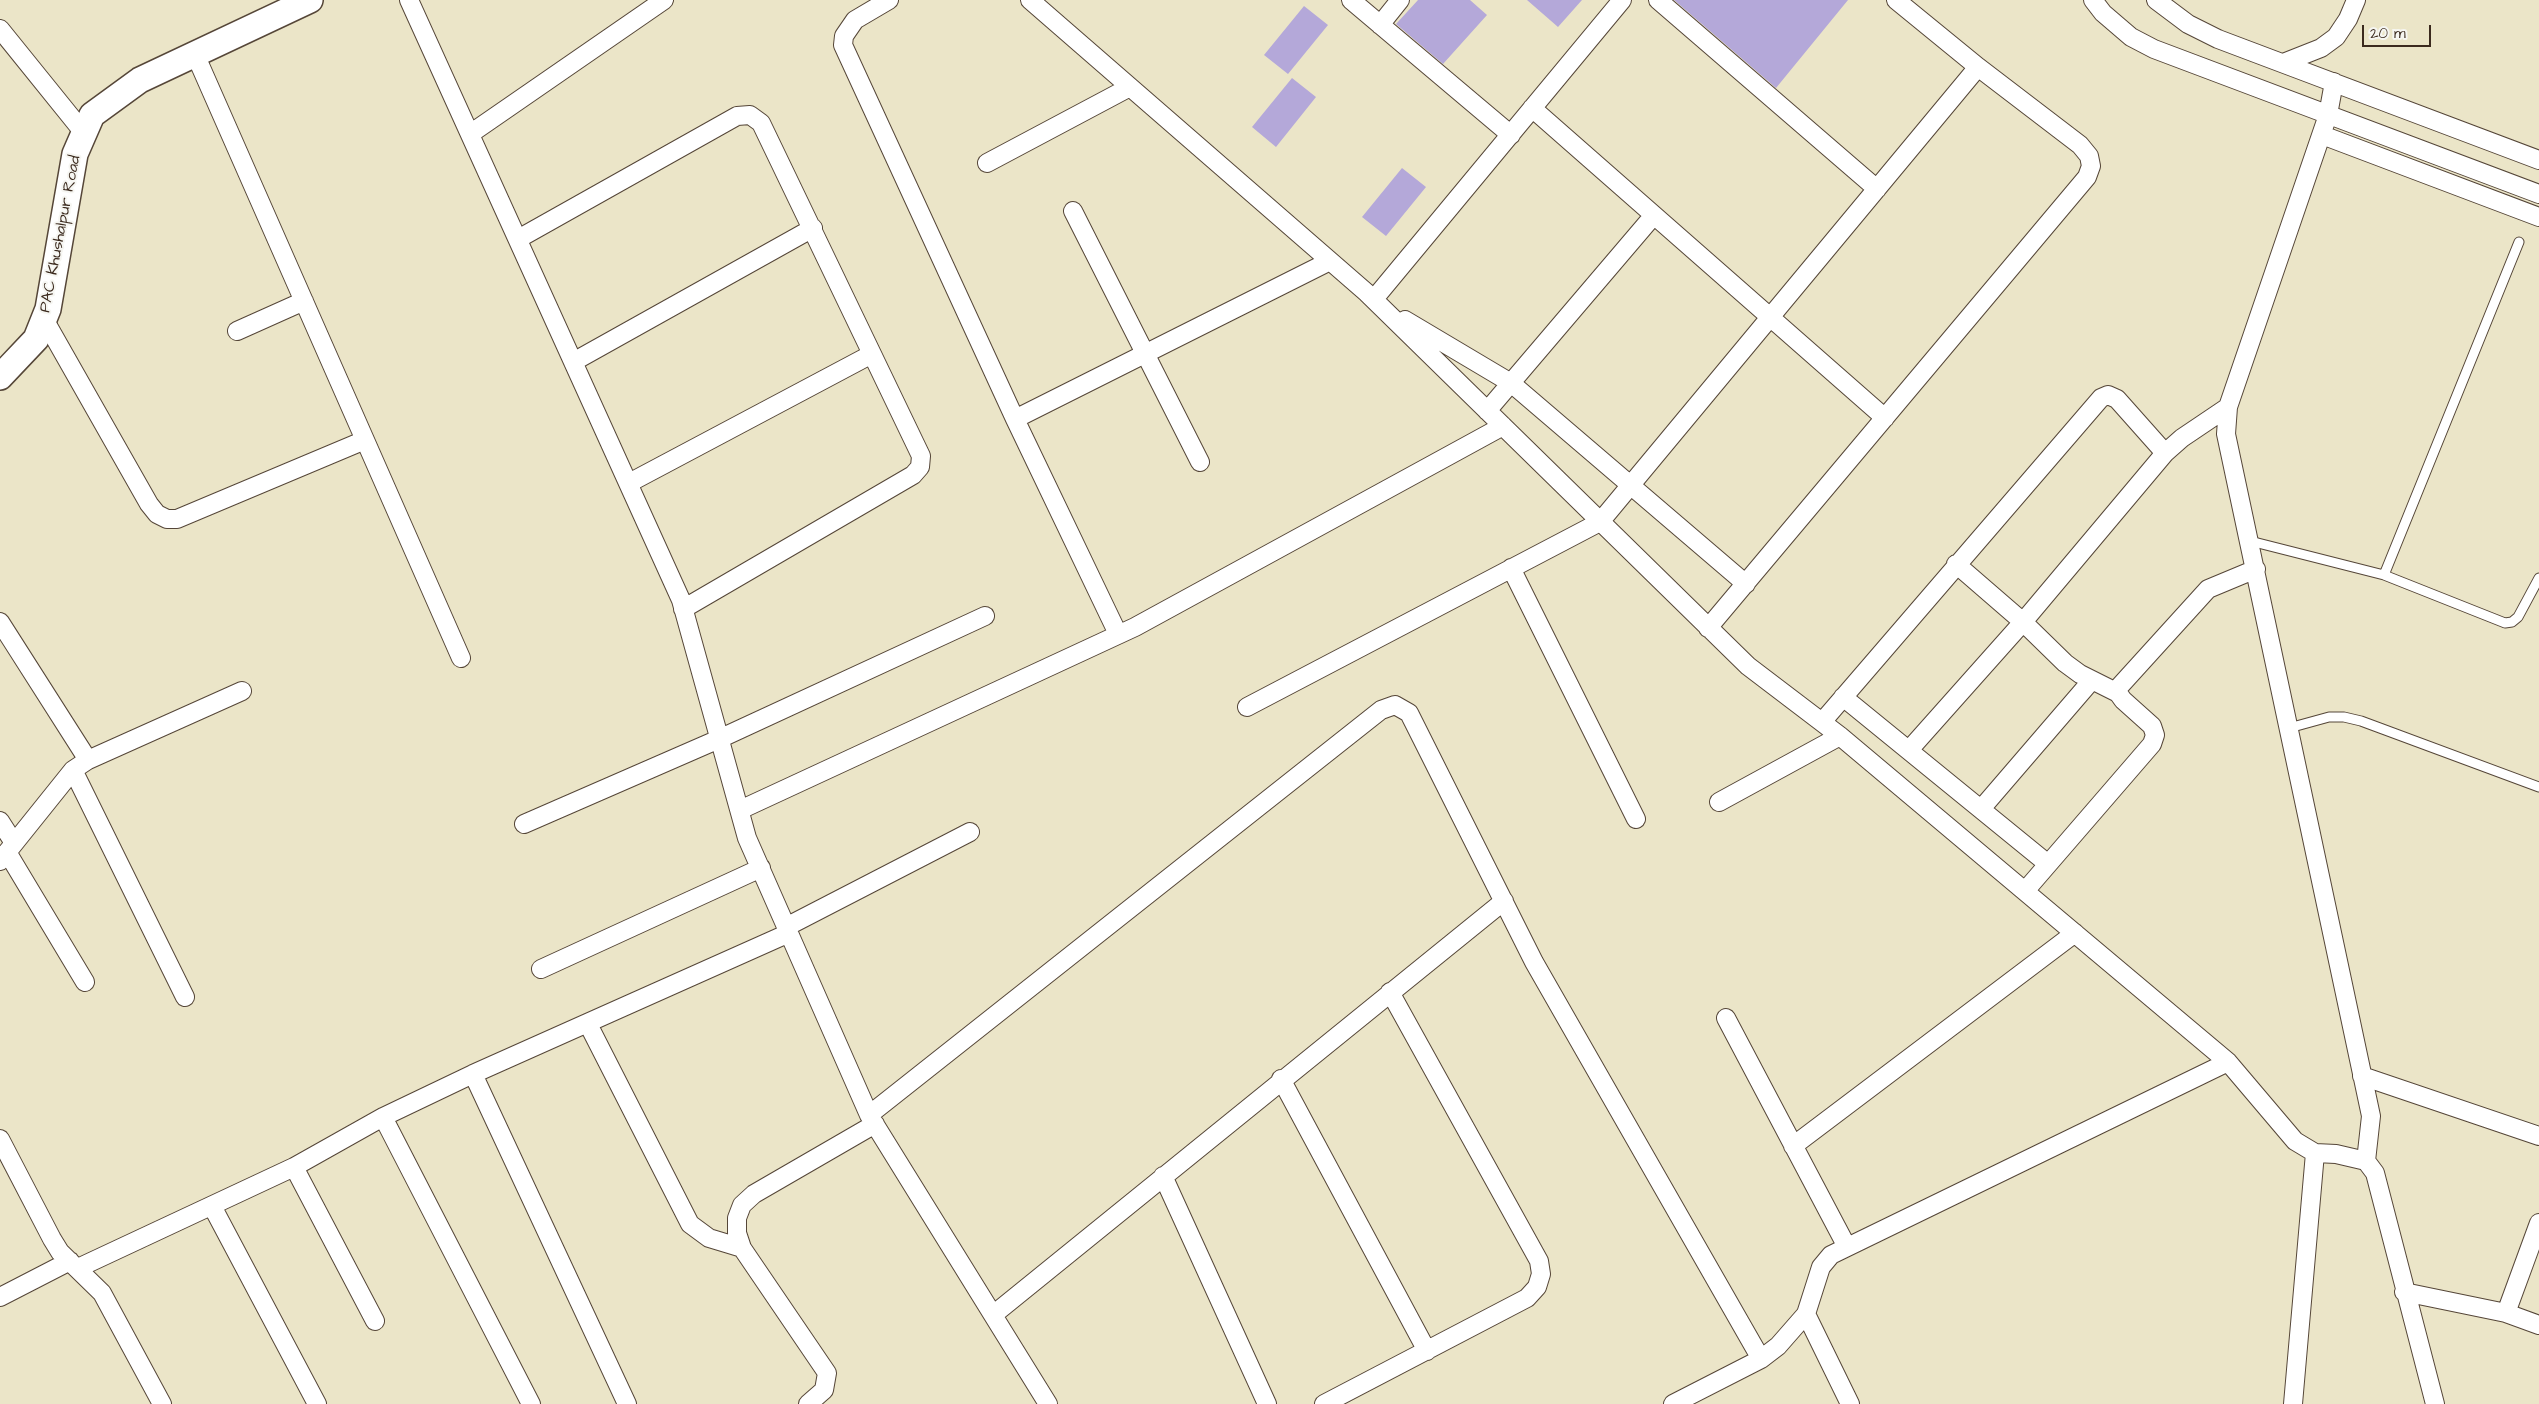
<!DOCTYPE html>
<style>
body{margin:0}
#map{position:relative;width:2539px;height:1404px;overflow:hidden;background:#ebe5c8;font-family:"Architects Daughter",sans-serif}
canvas{display:block}
.scale{position:absolute;left:2362px;top:25px;width:69px;height:22px;box-sizing:border-box;border:2px solid #3b2a1e;border-top:0;padding-left:6px;font-size:15px;line-height:18px;white-space:nowrap;color:#3b2a1e;-webkit-text-stroke:4px #f6f6f2;paint-order:stroke}
</style>
<div id="map">
<canvas width="2539" height="1404"></canvas>
<div class="scale">20 m</div>
</div>
<script>
const ctx = document.querySelector('canvas').getContext('2d');
ctx.lineJoin = 'round';
function fill(path, color) {
  ctx.fillStyle = color;
  ctx.fill(path, 'evenodd');
}
function toPath(rows) {
  const path = new Path2D();
  for (const r of rows) {
    path.moveTo(r[0], r[1]);
    for (let i = 2; i < r.length; i += 2) path.lineTo(r[i], r[i + 1]);
  }
  return path;
}
function strokePath(path, color, width, dash) {
  ctx.strokeStyle = color;
  ctx.lineWidth = width;
  ctx.lineCap = dash ? 'butt' : 'round';
  ctx.setLineDash(dash || []);
  ctx.stroke(path);
}
function write(font, color, halo, rows, align = 'center') {
  ctx.font = font + ' "Architects Daughter",sans-serif';
  ctx.lineWidth = 4;
  ctx.setLineDash([]);
  ctx.textBaseline = 'middle';
  ctx.strokeStyle = halo;
  ctx.fillStyle = color;
  for (const [text, x, y, turn = 0] of rows) {
    ctx.save();
    ctx.translate(x, y);
    ctx.rotate((+turn || 0) * Math.PI / 180);
    ctx.textAlign = isNaN(turn) ? turn : align;
    if (halo) ctx.strokeText(text, 0, 0);
    ctx.fillText(text, 0, 0);
    ctx.restore();
  }
}
fill(toPath([
 [1418,0,1470,0,1487,15,1443,64,1396,24],
 [1527,0,1582,0,1558,27],
 [1674,0,1848,0,1776,88],
 [1304,6,1328,25,1288,74,1264,55],
 [1292,78,1316,97,1276,147,1252,127],
 [1402,168,1426,187,1386,236,1362,217]
]), '#b4a8d9');
const service = toPath([
 [2250,541,2384,575,2505,623,2512,622,2518,617,2539,578],
 [2384,575,2519,242],
 [2289,728,2329,717,2344,717,2361,721,2539,787]
]);
const minor = toPath([
 [409,0,681,600,747,838,869,1115,1048,1404],
 [889,0,855,20,844,36,843,45,1015,419,1118,634],
 [1030,0,1367,293,1748,666,1840,736,2228,1062,2295,1141,2315,1153,2336,1154,2366,1161,2375,1173,2435,1404],
 [1351,0,1511,135],
 [1658,0,1877,189],
 [2093,0,2103,13,2131,37,2154,49,2539,194],
 [2156,0,2188,24,2218,39,2539,160],
 [1380,25,1400,0],
 [0,29,84,133],
 [195,54,461,658],
 [2283,63,2321,48,2336,37,2348,19,2356,0],
 [2334,82,2328,115,2228,407,2226,434,2371,1116,2366,1161],
 [1532,108,1885,418],
 [470,134,664,0],
 [2322,135,2539,217],
 [987,163,1130,87],
 [1073,211,1200,462],
 [518,239,737,116,750,115,761,123,921,456,920,467,913,475,683,609],
 [1374,299,1622,0],
 [44,319,149,504,157,514,167,519,177,519,365,440],
 [1405,320,1511,383,1746,584],
 [237,331,304,301],
 [573,362,813,228],
 [1487,411,1654,215],
 [1015,419,1330,261],
 [629,483,872,354],
 [1956,564,2023,622,2065,663,2080,674,2118,693],
 [1511,568,1636,819],
 [0,622,88,760],
 [1708,628,2087,177,2091,166,2089,156,2080,145,1978,67,1896,0],
 [1843,697,2048,864],
 [1247,707,1600,522,1978,67],
 [1822,722,2101,398,2108,395,2117,399,2165,453],
 [1909,750,2023,622,2165,453,2182,438,2228,407],
 [73,770,185,997],
 [1719,802,1840,736],
 [1981,809,2092,680],
 [740,810,1135,627,1503,426],
 [0,821,14,843],
 [524,824,719,739,985,616],
 [7,852,85,982],
 [0,861,73,770,88,760,242,691],
 [2025,891,2152,744,2155,735,2152,726,2123,700,2118,693,2119,687,2208,589,2256,569],
 [786,927,970,832],
 [541,969,761,868],
 [1726,1018,1847,1247],
 [588,1024,690,1224,709,1238,742,1248],
 [473,1074,627,1404],
 [2362,1076,2539,1136],
 [1281,1079,1427,1351],
 [869,1115,1381,710,1395,705,1409,713,1534,962,1761,1359],
 [383,1117,531,1404],
 [0,1139,52,1239,60,1252,102,1293,162,1404],
 [1793,1146,2075,933],
 [294,1167,375,1321],
 [1163,1176,1267,1404],
 [212,1206,317,1404],
 [78,1268,294,1167,383,1117,473,1074,789,933],
 [2404,1292,2506,1313,2539,1325],
 [0,1297,70,1261],
 [2506,1313,2539,1223],
 [1806,1314,1850,1404],
 [993,1315,1504,901],
 [808,1404,824,1390,827,1373,742,1248,737,1233,737,1218,742,1205,754,1194,875,1124],
 [1324,1404,1527,1298,1537,1287,1541,1274,1539,1261,1390,992],
 [1673,1404,1761,1359,1778,1346,1806,1314,1821,1267,1831,1255,2228,1062],
 [2293,1404,2315,1153]
]);
const secondary = toPath([
 [0,377,36,339,48,309,75,154,92,115,140,80,310,0]
]);
strokePath(service, '#554638', 11);
strokePath(minor, '#554638', 20);
strokePath(secondary, '#554638', 28);
strokePath(service, '#fff', 9);
strokePath(minor, '#fff', 18);
strokePath(secondary, '#fff', 25);
write('16px', '#3b2a1e', '#f6f6f2', [
 ["PAC Khushalpur Road",61,234,-79]
]);
</script>
